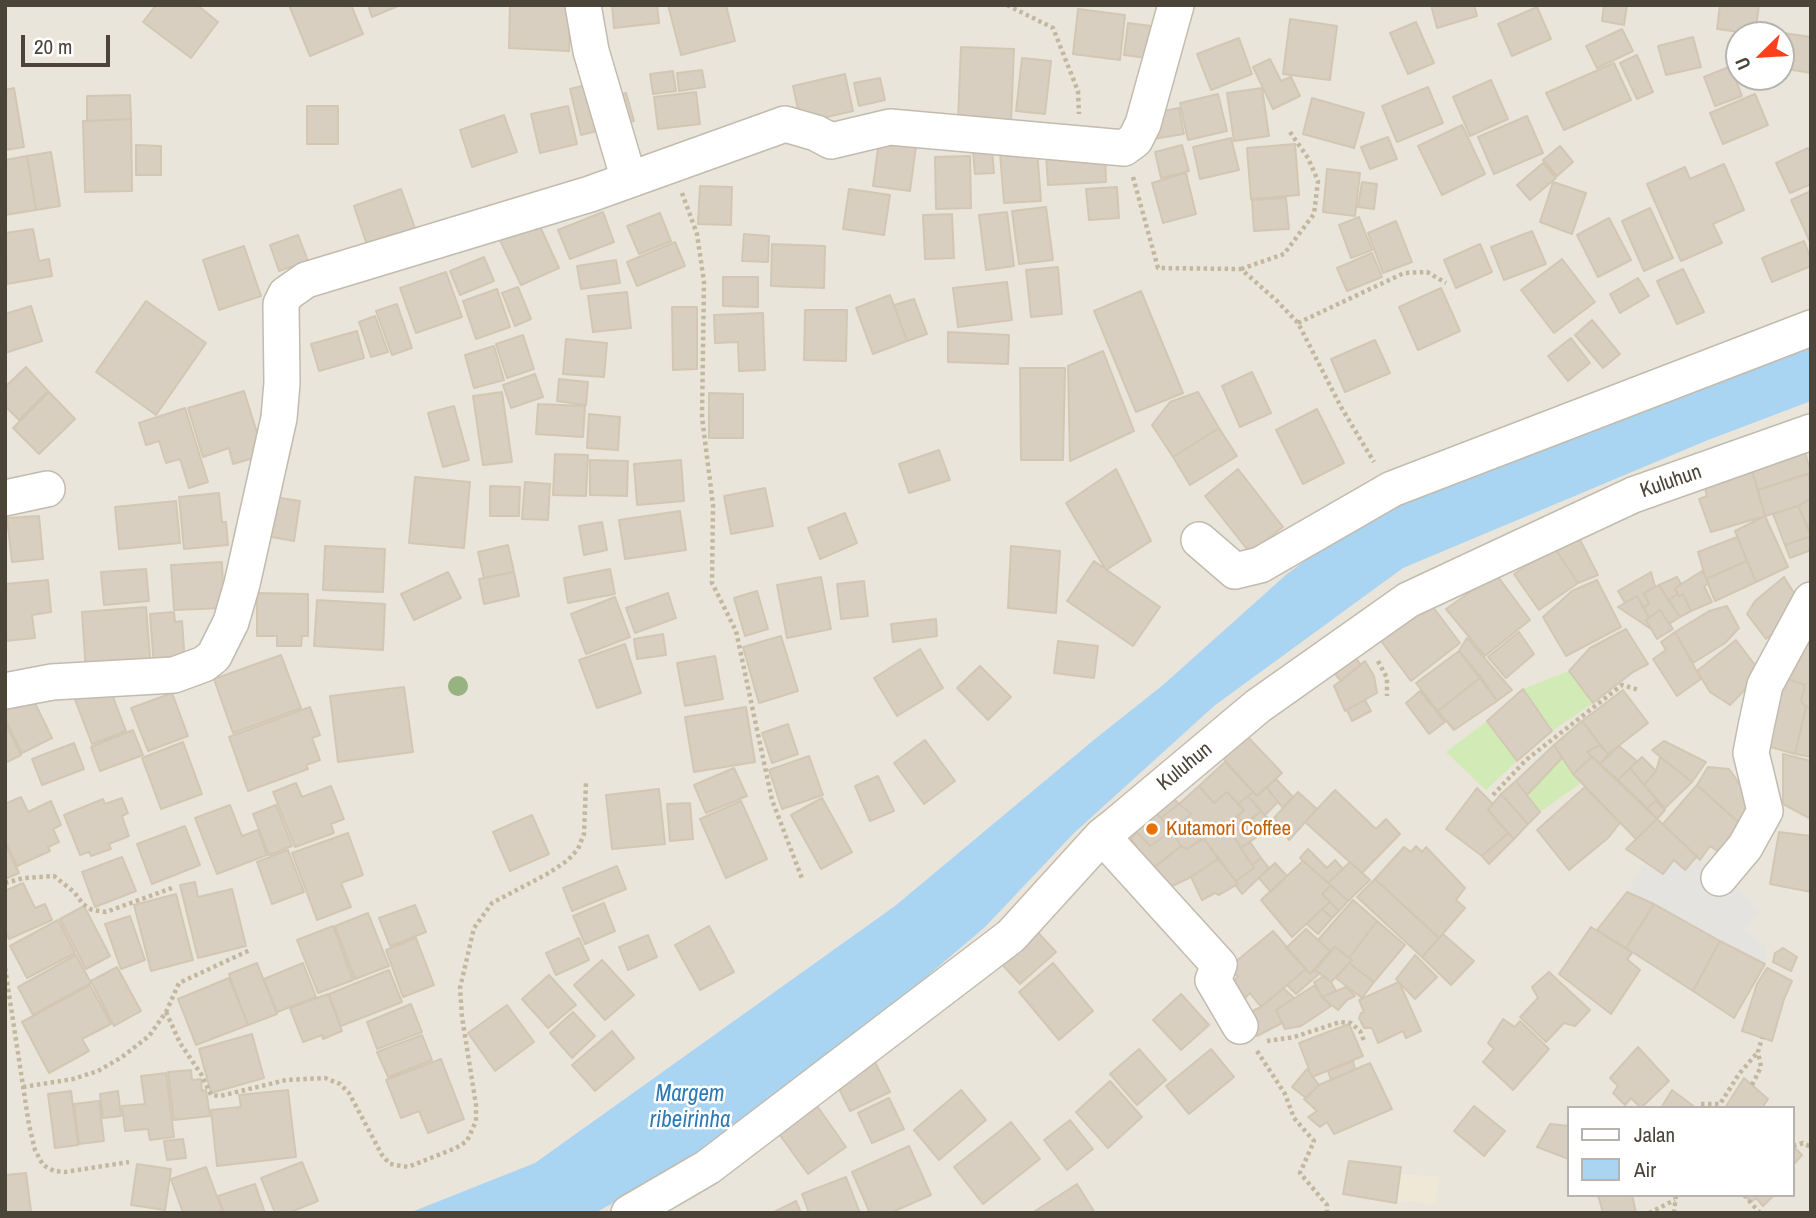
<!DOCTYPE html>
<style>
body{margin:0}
#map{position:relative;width:1816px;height:1218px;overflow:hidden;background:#f6f3ec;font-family:"Archivo Narrow",sans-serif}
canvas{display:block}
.frame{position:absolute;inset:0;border:7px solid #4b4439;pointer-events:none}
.legend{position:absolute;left:1567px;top:1106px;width:228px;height:91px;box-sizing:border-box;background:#fff;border:2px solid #b7b4b0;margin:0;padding:9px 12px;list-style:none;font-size:21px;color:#4b4439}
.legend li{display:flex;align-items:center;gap:14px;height:35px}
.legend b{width:35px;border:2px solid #b7b4b0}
.north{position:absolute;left:1725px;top:21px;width:70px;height:70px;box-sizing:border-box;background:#fff;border:2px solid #b7b4b0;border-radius:50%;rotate:246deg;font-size:19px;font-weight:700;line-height:28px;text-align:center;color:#4b4439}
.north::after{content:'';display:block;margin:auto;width:24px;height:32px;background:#fc3f1d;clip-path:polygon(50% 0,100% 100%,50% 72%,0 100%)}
.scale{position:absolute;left:21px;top:35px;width:89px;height:32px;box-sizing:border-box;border:4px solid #4b4439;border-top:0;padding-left:9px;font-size:21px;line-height:24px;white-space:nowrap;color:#4b4439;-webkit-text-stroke:5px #fff;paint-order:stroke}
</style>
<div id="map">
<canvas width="1816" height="1218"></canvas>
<div class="frame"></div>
<ul class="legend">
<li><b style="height:9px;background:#fff"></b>Jalan</li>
<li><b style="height:19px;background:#a9d4f2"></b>Air</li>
</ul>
<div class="north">U</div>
<div class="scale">20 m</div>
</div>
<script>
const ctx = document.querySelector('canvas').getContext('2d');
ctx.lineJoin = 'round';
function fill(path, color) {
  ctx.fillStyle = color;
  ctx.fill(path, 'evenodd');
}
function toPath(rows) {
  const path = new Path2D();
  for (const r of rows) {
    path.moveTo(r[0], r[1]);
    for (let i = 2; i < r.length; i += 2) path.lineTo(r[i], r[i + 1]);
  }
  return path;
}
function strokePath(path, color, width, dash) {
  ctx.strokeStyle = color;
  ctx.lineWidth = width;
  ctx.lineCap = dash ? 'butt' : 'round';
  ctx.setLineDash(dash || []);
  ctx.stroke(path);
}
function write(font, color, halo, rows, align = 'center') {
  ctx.font = font + ' "Archivo Narrow",sans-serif';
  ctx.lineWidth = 5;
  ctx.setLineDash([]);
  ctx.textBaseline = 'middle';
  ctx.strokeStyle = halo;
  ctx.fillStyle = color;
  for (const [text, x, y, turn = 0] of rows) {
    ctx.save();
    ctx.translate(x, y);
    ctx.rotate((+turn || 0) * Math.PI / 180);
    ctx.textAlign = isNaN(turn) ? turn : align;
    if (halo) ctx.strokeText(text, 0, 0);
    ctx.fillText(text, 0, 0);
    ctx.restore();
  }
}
fill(toPath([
 [5,5,1811,5,1811,1213,5,1213],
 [1739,35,1781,35,1781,77,1739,77],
 [1569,1108,1793,1108,1793,1195,1569,1195]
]), '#eae5da');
fill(toPath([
 [1401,1174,1440,1177,1435,1204,1396,1200]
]), '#efe8d6');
fill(toPath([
 [1569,671,1593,703,1552,731,1523,689],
 [1487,721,1517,761,1486,790,1446,752],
 [1562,758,1581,783,1540,812,1527,795]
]), '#d2eab5');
fill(toPath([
 [1697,856,1719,878,1727,880,1743,893,1758,912,1744,931,1766,946,1765,964,1654,904,1627,892,1645,862,1663,874,1674,860,1685,869]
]), '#e5e3e0');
fill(toPath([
 [1811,339,1811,401,1708,440,1403,568,1214,706,1074,833,985,927,851,1041,712,1147,595,1213,409,1213,535,1163,895,906,1095,739,1163,685,1287,574,1356,523,1421,488]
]), '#a9d4f2');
const building = toPath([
 [156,5,197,5,218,22,191,58,143,22,156,5],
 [289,5,351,5,363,34,310,56,289,5],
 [368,5,398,5,398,6,372,17,368,5],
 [510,5,571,5,569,51,509,48,510,5],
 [612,5,657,5,659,23,614,28,612,5],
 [668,5,726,5,735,41,681,55,668,5],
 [1431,5,1474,5,1477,16,1437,28,1431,5],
 [1604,5,1627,5,1624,25,1602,21,1604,5],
 [1720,5,1759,5,1755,34,1717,29,1720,5],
 [1537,7,1551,39,1512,56,1498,24,1537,7],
 [1078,9,1125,15,1120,60,1073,54,1078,9],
 [1290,19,1337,26,1330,80,1283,74,1290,19],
 [1416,22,1434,63,1408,74,1390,33,1416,22],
 [1128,23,1151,26,1147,58,1124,55,1128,23],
 [1622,29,1633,51,1597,68,1586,46,1622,29],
 [1777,32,1811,37,1811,73,1781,68,1781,35,1776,35,1777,32],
 [1693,37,1701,67,1666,75,1658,46,1693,37],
 [1239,38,1252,74,1211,90,1197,54,1239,38],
 [961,47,1014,49,1011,123,958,120,961,47],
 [1637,55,1653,92,1637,99,1620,63,1637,55],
 [1022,58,1051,61,1045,114,1016,111,1022,58],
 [1270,59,1281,81,1291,77,1300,96,1273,109,1253,67,1270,59],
 [1614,63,1631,100,1564,130,1546,93,1614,63],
 [1731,66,1742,96,1715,106,1704,77,1731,66],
 [702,70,705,87,679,91,677,73,702,70],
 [673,71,676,91,653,94,650,74,673,71],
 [845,74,853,111,801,123,793,86,845,74],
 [880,78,885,100,859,106,854,83,880,78],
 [1491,80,1508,119,1470,136,1453,97,1491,80],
 [590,84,601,130,581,135,570,89,590,84],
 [1428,87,1443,123,1397,142,1382,106,1428,87],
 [14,88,24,147,5,150,5,90,14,88],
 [1262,88,1269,136,1234,141,1227,93,1262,88],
 [696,92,700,124,658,129,654,97,696,92],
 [626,93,634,121,618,126,610,97,626,93],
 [1218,94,1227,131,1188,140,1180,103,1218,94],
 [1755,94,1768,125,1723,144,1710,113,1755,94],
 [130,95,131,119,87,121,87,96,130,95],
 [1312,98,1364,113,1354,148,1303,134,1312,98],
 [307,106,338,106,338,144,307,144,307,106],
 [568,106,577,144,540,153,531,114,568,106],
 [1179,108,1184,134,1153,139,1148,114,1179,108],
 [504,115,517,152,472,167,460,130,504,115],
 [1527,116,1543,153,1494,174,1478,137,1527,116],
 [131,119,132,191,85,192,83,121,131,119],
 [1462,125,1485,174,1442,195,1418,146,1462,125],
 [1388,137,1397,159,1370,169,1361,147,1388,137],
 [1231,138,1239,170,1200,179,1193,147,1231,138],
 [879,141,916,146,910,191,873,186,879,141],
 [1295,144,1299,195,1251,199,1247,148,1295,144],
 [136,145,161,146,161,175,136,175,136,145],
 [1182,145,1189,171,1161,178,1155,152,1182,145],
 [1560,146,1573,162,1557,176,1543,160,1560,146],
 [1808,148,1811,154,1811,184,1790,193,1776,163,1808,148],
 [992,150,994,173,975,174,973,151,992,150],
 [1037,150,1041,201,1004,203,1000,153,1037,150],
 [51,152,60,206,36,210,27,156,51,152],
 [1105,152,1106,182,1048,185,1046,154,1105,152],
 [27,156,36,210,5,215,5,160,27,156],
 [970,156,971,208,936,209,935,157,970,156],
 [1543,163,1556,178,1530,200,1517,185,1543,163],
 [1724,164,1744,210,1713,224,1722,243,1681,261,1647,184,1685,167,1690,179,1724,164],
 [1327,169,1360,173,1355,216,1323,212,1327,169],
 [1186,173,1196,214,1163,223,1152,183,1186,173],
 [1362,182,1377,184,1374,209,1358,207,1362,182],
 [1553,182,1586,193,1572,234,1540,222,1553,182],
 [700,186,732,187,731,225,698,224,700,186],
 [1117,187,1119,218,1089,220,1086,189,1117,187],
 [401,189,416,231,368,248,354,206,401,189],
 [849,189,890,195,884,235,843,229,849,189],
 [1811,191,1811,244,1791,200,1811,191],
 [1286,198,1289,229,1254,231,1252,200,1286,198],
 [1046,207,1053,260,1019,264,1012,211,1046,207],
 [1650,208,1673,258,1644,271,1622,221,1650,208],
 [603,212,614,242,570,259,558,230,603,212],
 [1007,212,1014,266,986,270,979,215,1007,212],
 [660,213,671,241,639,254,627,226,660,213],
 [952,214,954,258,925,259,923,215,952,214],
 [1359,217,1372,250,1351,258,1339,225,1359,217],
 [1609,218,1631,260,1598,277,1577,235,1609,218],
 [537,220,559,268,521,285,499,238,537,220],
 [1396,221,1412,262,1383,273,1368,233,1396,221],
 [33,229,39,261,49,259,52,276,7,284,5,233,33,229],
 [1532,231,1546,264,1504,280,1491,247,1532,231],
 [744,234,769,236,768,262,742,261,744,234],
 [298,235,308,261,279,271,270,245,298,235],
 [1804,241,1811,259,1811,266,1772,282,1762,258,1804,241],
 [675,242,685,266,637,286,627,262,675,242],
 [772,244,825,246,824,288,771,286,772,244],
 [1480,244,1492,272,1456,288,1444,260,1480,244],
 [244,246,261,296,219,310,203,260,244,246],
 [1372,253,1382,277,1347,291,1337,268,1372,253],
 [484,257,494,281,460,295,450,271,484,257],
 [1562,259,1595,302,1554,333,1521,290,1562,259],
 [616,260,620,283,581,289,577,266,616,260],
 [1058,267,1062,314,1031,317,1026,270,1058,267],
 [1683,269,1704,312,1677,324,1657,281,1683,269],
 [446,272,462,317,416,333,400,288,446,272],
 [723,277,758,277,758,307,723,306,723,277],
 [1638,278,1649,296,1620,313,1610,294,1638,278],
 [1007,282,1012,320,958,327,953,288,1007,282],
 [518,287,531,319,515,326,502,293,518,287],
 [1441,288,1460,331,1418,350,1399,307,1441,288],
 [497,289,510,327,476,339,463,301,497,289],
 [1141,291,1183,393,1136,412,1094,311,1141,291],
 [627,292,631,328,593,332,588,296,627,292],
 [890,295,907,341,873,354,856,308,890,295],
 [914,299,927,334,907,341,894,305,914,299],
 [146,301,206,343,156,415,96,372,146,301],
 [397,304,412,348,392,355,376,311,397,304],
 [31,306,42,341,5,353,5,314,31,306],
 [672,307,697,307,697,369,673,370,672,307],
 [805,310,847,310,846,361,804,360,805,310],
 [763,313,765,370,739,371,738,342,715,343,714,315,763,313],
 [375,316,388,352,371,357,359,322,375,316],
 [1592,320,1620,354,1603,368,1575,335,1592,320],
 [357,331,364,358,319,371,311,344,357,331],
 [948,332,1009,335,1008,364,948,362,948,332],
 [523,335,534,369,507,378,496,344,523,335],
 [1571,338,1590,363,1568,381,1548,356,1571,338],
 [566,339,607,343,604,377,563,374,566,339],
 [1375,340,1390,373,1345,392,1331,359,1375,340],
 [494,346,504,380,474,388,465,355,494,346],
 [1103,351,1134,431,1070,461,1068,366,1103,351],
 [26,367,48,391,19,420,5,406,5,387,26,367],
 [1020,368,1065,368,1063,460,1021,460,1020,368],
 [1252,372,1271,413,1240,427,1222,386,1252,372],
 [535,374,543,397,511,408,503,385,535,374],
 [559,379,588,382,586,405,557,401,559,379],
 [244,391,264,455,233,464,229,448,203,457,188,408,244,391],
 [49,392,75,419,39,454,13,428,49,392],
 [502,392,512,462,483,465,473,396,502,392],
 [1198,392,1219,428,1173,457,1152,425,1170,402,1198,392],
 [709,393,743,394,743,438,709,438,709,393],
 [538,404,585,406,583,437,536,434,538,404],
 [454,406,469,460,443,467,428,413,454,406],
 [185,408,208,482,189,488,180,459,166,463,159,441,146,445,139,423,185,408],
 [1317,409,1344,463,1303,484,1276,430,1317,409],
 [589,414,620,417,618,450,587,448,589,414],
 [1219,428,1237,456,1190,485,1173,457,1219,428],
 [1804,449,1811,473,1758,490,1751,468,1804,449],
 [939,450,950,480,909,493,899,464,939,450],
 [555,454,588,455,586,496,553,495,555,454],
 [590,460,628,461,627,496,590,495,590,460],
 [681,460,684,501,637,505,634,464,681,460],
 [1751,468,1765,516,1711,532,1699,499,1707,496,1702,478,1751,468],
 [1116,469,1151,541,1106,570,1066,503,1116,469],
 [1238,469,1283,527,1250,553,1205,496,1238,469],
 [1809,473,1811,499,1798,506,1765,516,1758,490,1809,473],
 [415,477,470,482,464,548,409,543,415,477],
 [525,482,550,484,548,520,522,519,525,482],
 [490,486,520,487,519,516,490,516,490,486],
 [765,488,773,526,731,534,724,496,765,488],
 [219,493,222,522,226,522,228,545,184,549,179,497,219,493],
 [267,496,300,501,294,541,260,535,267,496],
 [1811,499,1811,531,1810,532,1798,506,1811,499],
 [176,501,180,543,119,549,115,507,176,501],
 [1798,506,1811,536,1785,545,1773,514,1798,506],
 [680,511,686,550,625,559,619,520,680,511],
 [845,513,857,543,820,559,808,528,845,513],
 [39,516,43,559,12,562,7,518,39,516],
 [1765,516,1788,567,1756,582,1735,531,1765,516],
 [602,522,607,550,584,555,579,526,602,522],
 [1575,530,1598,575,1578,583,1554,547,1575,530],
 [1811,536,1811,550,1790,558,1785,545,1811,536],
 [1737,537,1747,561,1706,579,1698,552,1737,537],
 [508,545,514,572,484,578,478,552,508,545],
 [325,546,385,549,383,592,323,590,325,546],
 [1011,546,1060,551,1056,613,1008,608,1011,546],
 [1554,547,1578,583,1539,610,1514,574,1554,547],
 [1094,561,1160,607,1133,646,1067,601,1094,561],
 [1747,561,1756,582,1715,601,1706,579,1747,561],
 [222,562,224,608,174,610,171,565,222,562],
 [146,569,149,601,104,605,101,572,146,569],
 [610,569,615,594,568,603,564,578,610,569],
 [1702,571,1709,583,1704,586,1712,602,1691,611,1683,594,1679,597,1675,588,1702,571],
 [448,572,461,598,414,620,401,594,448,572],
 [514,572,519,596,484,604,479,579,514,572],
 [1651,572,1655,587,1644,593,1649,604,1644,608,1637,596,1625,603,1618,591,1651,572],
 [1496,574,1530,620,1485,656,1446,609,1496,574],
 [821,577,831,629,787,638,777,585,821,577],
 [1677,577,1681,584,1675,588,1678,594,1668,600,1659,585,1677,577],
 [1784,577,1804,609,1766,639,1747,614,1755,601,1784,577],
 [48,580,51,612,32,615,35,638,5,641,5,584,48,580],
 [1597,580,1621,627,1566,656,1543,617,1572,591,1597,580],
 [864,581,868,616,841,619,837,584,864,581],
 [1659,585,1680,617,1669,624,1660,610,1649,618,1644,608,1649,604,1644,593,1659,585],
 [757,591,768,629,745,636,734,598,757,591],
 [257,593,308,594,308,636,302,636,301,646,277,646,277,636,257,636,257,593],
 [668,593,676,618,635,633,626,608,668,593],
 [1678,594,1679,597,1683,594,1691,611,1680,617,1668,600,1678,594],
 [1637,596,1649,618,1646,620,1651,629,1618,607,1637,596],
 [615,597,630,637,586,654,571,614,615,597],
 [317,600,385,604,383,650,314,646,317,600],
 [1430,603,1460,643,1411,681,1381,641,1430,603],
 [1727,606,1739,628,1725,643,1693,663,1675,632,1709,611,1727,606],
 [146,607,151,669,86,674,82,612,146,607],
 [1660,610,1673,629,1657,639,1646,620,1660,610],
 [174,612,175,622,182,621,185,664,154,666,150,614,174,612],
 [936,619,937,636,893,642,891,624,936,619],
 [1626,629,1648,664,1633,672,1593,703,1569,671,1590,648,1626,629],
 [1519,632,1534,654,1506,678,1488,657,1519,632],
 [1675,632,1701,679,1677,696,1653,659,1666,650,1661,642,1675,632],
 [663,634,666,655,637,659,634,639,663,634],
 [781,636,798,691,759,703,743,647,781,636],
 [1792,637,1811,646,1811,709,1806,707,1801,701,1805,685,1785,678,1792,637],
 [1467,638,1512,690,1497,701,1459,651,1467,638],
 [1736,640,1761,673,1730,705,1710,692,1697,671,1736,640],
 [1058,641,1098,646,1094,678,1054,673,1058,641],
 [625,644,641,693,597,708,579,660,625,644],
 [920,649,943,688,897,716,874,678,920,649],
 [1459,651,1481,677,1438,711,1416,683,1459,651],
 [1351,652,1361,665,1341,681,1331,669,1351,652],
 [281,655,301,708,233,733,214,679,281,655],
 [715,656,723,699,685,706,677,663,715,656],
 [1365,661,1374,676,1377,693,1345,711,1334,686,1365,661],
 [980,666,1011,697,988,720,957,688,980,666],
 [1481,677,1497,701,1454,730,1438,711,1481,677],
 [1785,678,1805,685,1801,701,1806,707,1795,754,1760,744,1785,678],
 [108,684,126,731,92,744,74,697,108,684],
 [404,687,413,752,338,762,330,696,404,687],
 [1523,689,1552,731,1517,761,1487,721,1523,689],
 [1623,690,1648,723,1608,754,1582,721,1623,690],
 [1420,691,1445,722,1429,734,1406,703,1420,691],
 [172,693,188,736,148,751,131,708,172,693],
 [31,695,52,738,22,753,5,719,5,707,31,695],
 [1365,700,1371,711,1352,721,1347,710,1365,700],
 [310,707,320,735,312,738,320,760,306,765,308,769,248,791,229,737,310,707],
 [746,707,755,762,694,772,685,717,746,707],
 [1806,707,1811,709,1811,757,1795,754,1806,707],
 [1582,721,1600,745,1587,752,1592,757,1573,774,1554,745,1582,721],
 [5,722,21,755,5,763,5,722],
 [788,724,798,754,772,763,762,733,788,724],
 [133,730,143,755,100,771,91,747,133,730],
 [1246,735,1282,773,1257,796,1222,757,1246,735],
 [925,740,955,781,924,804,894,763,925,740],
 [1664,741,1706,762,1692,782,1652,750,1664,741],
 [183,742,202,794,161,809,142,758,183,742],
 [74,743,84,769,42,785,32,759,74,743],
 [1554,745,1562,758,1527,795,1516,781,1554,745],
 [1600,745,1608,754,1600,764,1587,752,1600,745],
 [1619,746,1637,761,1618,780,1600,764,1619,746],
 [1783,754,1811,761,1811,819,1783,804,1783,754],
 [809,756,823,795,782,809,769,770,809,756],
 [1592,757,1657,819,1636,839,1573,774,1592,757],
 [1642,757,1656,771,1644,785,1630,768,1642,757],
 [1660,757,1692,782,1665,808,1644,785,1656,771,1660,757],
 [1225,762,1253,792,1238,804,1227,792,1214,803,1199,786,1225,762],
 [1708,767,1729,769,1753,803,1739,823,1697,785,1708,767],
 [734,768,747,796,706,813,694,785,734,768],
 [1630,768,1657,800,1647,808,1618,780,1630,768],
 [878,776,894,811,870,821,855,786,878,776],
 [1276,779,1293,797,1283,808,1266,787,1276,779],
 [1516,781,1540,812,1528,824,1501,794,1516,781],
 [296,783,302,797,331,786,344,819,331,824,334,833,295,847,273,792,296,783],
 [1697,785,1739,823,1719,852,1710,846,1700,860,1663,824,1697,785],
 [1199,786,1214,803,1227,792,1244,810,1227,826,1224,822,1187,849,1181,846,1172,831,1191,814,1179,804,1199,786],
 [1266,787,1278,802,1265,815,1248,796,1253,792,1257,796,1266,787],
 [1585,787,1620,823,1608,838,1569,870,1537,830,1585,787],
 [1477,788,1493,804,1488,810,1508,833,1482,856,1446,829,1477,788],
 [659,789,665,844,612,849,606,795,659,789],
 [1335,790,1376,829,1386,819,1400,834,1362,873,1305,822,1335,790],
 [1298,792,1317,809,1289,840,1274,818,1298,792],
 [1501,794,1528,824,1514,839,1488,810,1501,794],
 [1248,796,1261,811,1245,825,1237,816,1244,810,1238,804,1248,796],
 [21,797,28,812,51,801,61,825,53,829,59,842,48,847,50,851,17,866,5,840,5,804,21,797],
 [1172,797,1179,804,1161,818,1155,812,1172,797],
 [122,798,128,813,122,816,129,836,109,844,111,849,91,856,89,852,80,855,64,815,103,799,105,804,122,798],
 [822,798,852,852,821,869,791,815,822,798],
 [741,801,767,859,726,878,700,819,741,801],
 [1656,801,1665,810,1657,819,1647,808,1656,801],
 [690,803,693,839,670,841,667,804,690,803],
 [1179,804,1191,814,1172,831,1161,818,1179,804],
 [230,805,242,836,258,830,267,855,217,874,195,818,230,805],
 [276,805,292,846,269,855,253,814,276,805],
 [1153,809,1172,831,1150,846,1132,827,1153,809],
 [1261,811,1274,825,1241,848,1232,834,1261,811],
 [532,815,549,854,510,871,493,832,532,815],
 [1237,816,1245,825,1232,834,1227,826,1237,816],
 [1657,819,1697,856,1685,870,1674,860,1663,874,1626,849,1657,819],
 [1224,822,1254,868,1236,881,1204,839,1224,822],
 [185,826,200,865,152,884,137,844,185,826],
 [1172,831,1181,846,1153,868,1131,839,1137,832,1150,846,1172,831],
 [1779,832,1811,836,1811,892,1770,884,1779,832],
 [348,833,363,875,341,883,351,907,317,920,292,853,348,833],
 [1508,833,1514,839,1489,864,1482,856,1508,833],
 [1204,839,1218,859,1191,877,1168,888,1149,872,1181,846,1187,849,1204,839],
 [1250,842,1261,858,1252,865,1241,848,1250,842],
 [5,844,19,873,5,879,5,844],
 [1416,846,1422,852,1426,847,1465,888,1456,900,1465,908,1439,938,1375,879,1404,847,1411,852,1416,846],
 [1308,849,1327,868,1335,860,1343,869,1328,883,1300,858,1308,849],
 [288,850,304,892,272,904,257,862,288,850],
 [122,857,136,891,95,907,82,872,122,857],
 [1261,858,1269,868,1242,894,1236,886,1238,884,1236,881,1254,868,1252,865,1261,858],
 [1218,859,1238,884,1219,895,1215,893,1202,900,1191,877,1218,859],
 [1303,861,1331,885,1322,894,1330,902,1292,937,1261,900,1303,861],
 [1350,862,1370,880,1348,901,1328,883,1350,862],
 [1275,863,1287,876,1271,892,1259,878,1275,863],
 [617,866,626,889,572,911,563,888,617,866],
 [1375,879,1439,938,1422,957,1357,897,1375,879],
 [195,882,198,897,232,889,246,946,198,958,180,885,195,882],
 [23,883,35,908,45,904,52,920,9,939,5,931,5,891,23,883],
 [1331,885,1348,901,1339,911,1322,894,1331,885],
 [1627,892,1654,904,1626,948,1597,930,1627,892],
 [176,894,193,960,151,971,134,905,176,894],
 [1353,900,1377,921,1349,958,1335,947,1330,951,1318,940,1353,900],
 [1330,902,1339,911,1332,918,1322,909,1330,902],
 [604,903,615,931,585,944,573,916,604,903],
 [1654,904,1720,941,1693,991,1626,948,1654,904],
 [415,905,426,932,390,946,379,918,415,905],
 [84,906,110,956,86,969,60,919,84,906],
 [1322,909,1332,918,1318,934,1307,924,1322,909],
 [368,913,389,966,355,979,335,926,368,913],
 [130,916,145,960,121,969,105,924,130,916],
 [58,920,75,953,27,978,10,946,58,920],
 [1377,921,1405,945,1374,982,1349,963,1352,960,1349,958,1377,921],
 [333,926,353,980,318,993,297,940,333,926],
 [709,926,734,972,700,990,675,945,709,926],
 [1032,926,1056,952,1020,984,997,959,1032,926],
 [1591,927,1632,953,1627,959,1640,970,1611,1014,1559,974,1591,927],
 [1306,929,1330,951,1310,974,1286,948,1306,929],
 [1273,931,1306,969,1261,1007,1250,993,1245,998,1232,982,1238,977,1229,967,1273,931],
 [1443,934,1474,961,1451,985,1422,957,1443,934],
 [648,935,657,957,628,970,619,947,648,935],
 [416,938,434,985,403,997,386,950,416,938],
 [579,938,589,960,556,975,546,953,579,938],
 [1720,941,1765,964,1734,1018,1693,991,1720,941],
 [1335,947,1352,960,1331,982,1315,970,1335,947],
 [1783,948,1797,957,1791,971,1773,962,1775,953,1783,948],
 [76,955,91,983,33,1015,18,987,76,955],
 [1415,955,1437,977,1415,999,1396,979,1415,955],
 [602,960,634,995,605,1020,574,985,602,960],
 [257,963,277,1014,248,1025,229,974,257,963],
 [303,963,316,997,277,1012,264,979,303,963],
 [1053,963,1093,1011,1059,1040,1019,992,1053,963],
 [1349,963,1374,982,1362,998,1336,978,1349,963],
 [117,967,141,1011,114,1026,91,981,117,967],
 [1767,968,1792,981,1784,999,1772,1041,1742,1031,1757,984,1767,968],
 [1306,969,1310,974,1315,970,1320,973,1296,994,1287,985,1306,969],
 [389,970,402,1002,341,1026,329,994,389,970],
 [1549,972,1590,1010,1575,1026,1564,1023,1546,1042,1520,1017,1538,998,1532,987,1549,972],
 [549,975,576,1005,548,1028,522,999,549,975],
 [1324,976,1331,982,1336,991,1322,997,1314,982,1324,976],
 [229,978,248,1025,196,1045,178,999,229,978],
 [1399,982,1421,1031,1406,1038,1403,1031,1378,1043,1372,1028,1364,1028,1359,1018,1361,1013,1364,1012,1359,1000,1399,982],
 [90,985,111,1024,82,1039,89,1051,49,1073,22,1022,90,985],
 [1315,985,1321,996,1331,1006,1301,1026,1285,1029,1276,1010,1315,985],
 [1346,987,1355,996,1347,1000,1338,1010,1322,997,1346,987],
 [1283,988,1294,998,1276,1010,1282,1023,1257,1036,1242,1016,1261,1007,1283,988],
 [328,994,342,1031,323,1039,322,1035,303,1042,290,1008,328,994],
 [1181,994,1209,1025,1181,1050,1153,1020,1181,994],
 [411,1004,422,1032,377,1049,367,1022,411,1004],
 [507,1005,534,1042,495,1071,468,1033,507,1005],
 [573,1012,595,1036,572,1058,550,1033,573,1012],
 [1503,1019,1515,1027,1520,1021,1549,1049,1513,1090,1483,1062,1494,1049,1488,1043,1503,1019],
 [1349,1024,1363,1056,1312,1077,1299,1043,1349,1024],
 [612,1031,634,1058,595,1091,572,1065,612,1031],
 [252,1034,264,1078,211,1093,199,1049,252,1034],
 [422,1035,432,1060,388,1077,377,1052,422,1035],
 [1638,1047,1669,1081,1641,1108,1631,1098,1625,1105,1613,1093,1618,1086,1610,1078,1638,1047],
 [1139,1049,1166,1080,1137,1105,1110,1074,1139,1049],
 [1211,1049,1234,1077,1189,1114,1166,1086,1211,1049],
 [441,1059,464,1119,428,1133,419,1111,401,1118,386,1080,441,1059],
 [874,1060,890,1092,850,1111,834,1079,874,1060],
 [1353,1061,1355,1069,1331,1080,1328,1071,1353,1061],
 [1370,1063,1392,1109,1334,1134,1327,1122,1320,1127,1308,1117,1317,1111,1304,1099,1319,1085,1370,1063],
 [1307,1069,1319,1085,1306,1098,1292,1087,1307,1069],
 [191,1070,192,1080,201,1079,202,1091,206,1090,210,1116,174,1120,168,1072,191,1070],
 [166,1073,174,1137,150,1140,148,1129,125,1131,122,1106,145,1104,141,1076,166,1073],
 [1744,1078,1768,1099,1762,1108,1725,1108,1744,1078],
 [1110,1081,1142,1117,1108,1148,1076,1112,1110,1081],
 [288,1090,296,1157,217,1166,211,1110,241,1107,239,1095,288,1090],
 [961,1090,986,1120,939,1160,914,1130,961,1090],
 [1672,1090,1696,1108,1661,1108,1672,1090],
 [71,1091,78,1145,55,1148,48,1094,71,1091],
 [118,1091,121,1116,103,1118,100,1094,118,1091],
 [889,1098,904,1129,872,1143,858,1113,889,1098],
 [99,1101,104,1141,79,1144,74,1104,99,1101],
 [815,1103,846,1147,808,1174,777,1131,815,1103],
 [1474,1106,1505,1131,1484,1156,1454,1131,1474,1106],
 [1070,1120,1093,1149,1067,1170,1044,1140,1070,1120],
 [1011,1122,1040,1159,983,1204,954,1167,1011,1122],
 [1550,1124,1569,1126,1569,1159,1537,1147,1550,1124],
 [183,1139,186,1158,167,1160,164,1141,183,1139],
 [909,1146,931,1195,890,1213,870,1213,852,1172,909,1146],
 [1793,1146,1802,1155,1793,1165,1793,1146],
 [1349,1161,1401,1167,1396,1203,1343,1194,1349,1161],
 [302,1162,318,1201,288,1213,275,1213,261,1178,302,1162],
 [137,1164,171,1169,165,1210,131,1205,137,1164],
 [206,1167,223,1213,183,1213,171,1179,206,1167],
 [26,1173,31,1211,5,1213,5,1175,26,1173],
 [846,1177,860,1213,809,1213,802,1194,846,1177],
 [255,1184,265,1213,224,1213,218,1196,255,1184],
 [1077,1184,1095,1213,1032,1213,1077,1184],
 [1598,1195,1632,1195,1636,1213,1603,1213,1598,1195],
 [1744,1195,1774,1195,1763,1206,1756,1198,1751,1202,1744,1195],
 [796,1201,801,1213,772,1213,796,1201]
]);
fill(building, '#d8cfc1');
strokePath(building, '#d3c7b4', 2);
const minor = toPath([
 [583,5,591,51,629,180],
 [5,498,47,489],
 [1199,540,1235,571,1260,565,1392,489,1811,328],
 [5,691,52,682,174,675,204,664,214,656,231,622,242,584,279,418,282,383,281,304,286,294,306,280,590,194,785,124,816,133,831,141,890,127,1124,148,1135,140,1143,124,1176,5],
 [1102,836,1219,965,1213,980,1240,1026],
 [1719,878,1745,847,1765,811,1751,753,1756,727,1765,685,1811,600],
 [629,1213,708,1167,1011,936,1102,836,1116,825,1258,706,1408,600,1633,495,1811,432]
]);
strokePath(minor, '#c2bbae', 38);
strokePath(toPath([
 [1007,5,1053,28,1078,91,1079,114],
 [1133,177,1158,268,1241,269,1277,301,1298,323,1341,407,1374,462],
 [682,193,697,234,704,282,702,417,713,505,712,583,736,631,772,800,803,881],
 [1241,269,1284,254,1314,214,1318,181,1308,158,1290,132],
 [1298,323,1404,273,1427,272,1446,283],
 [1378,661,1387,678,1387,696],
 [1493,795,1526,760,1622,685,1639,690],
 [5,883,24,878,54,876,74,892,83,904,92,910,106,912,172,888],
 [5,968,29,1125,35,1150,43,1165,54,1171,65,1172,129,1162],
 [166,1012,180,1043,201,1074,211,1095,220,1096,286,1080,325,1078,340,1084,349,1093,382,1155,390,1164,408,1167,456,1148,467,1141,476,1121,476,1105,462,1017,460,988,474,928,492,903,549,873,568,860,578,849,584,834,586,782],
 [1267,1041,1294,1037,1340,1022,1351,1023,1360,1031,1364,1041],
 [1257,1051,1285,1094,1294,1118,1314,1141,1300,1173,1327,1205,1327,1213],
 [1752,1085,1761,1067,1758,1052,1762,1038],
 [23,1087,73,1079,98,1071,122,1057,149,1036,166,1012,179,983,250,950],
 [1701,1104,1720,1104,1739,1074,1758,1052],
 [1793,1146,1803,1143,1811,1147],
 [1744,1195,1760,1213],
 [1649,1213,1675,1200],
 [1674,1213,1676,1195],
 [1810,1213,1811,1213]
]), '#c4b79f', 4.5, [3.5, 3.5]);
strokePath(minor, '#fff', 35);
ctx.fillStyle = '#97b381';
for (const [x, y] of [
 [458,686]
]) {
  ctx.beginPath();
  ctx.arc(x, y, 10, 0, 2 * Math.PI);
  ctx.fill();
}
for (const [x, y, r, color] of [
 [1152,829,7,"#e8710a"]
]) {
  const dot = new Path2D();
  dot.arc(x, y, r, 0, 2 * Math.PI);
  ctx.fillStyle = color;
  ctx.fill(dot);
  strokePath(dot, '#fff', 2.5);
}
write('21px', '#4b4439', '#fff', [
 ["Kuluhun",1671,482,-19],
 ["Kuluhun",1185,767,-39]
]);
write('21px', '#c56008', '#fff', [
 ["Kutamori Coffee",1166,829]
], 'left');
write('italic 23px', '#2e7ab2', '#fff', [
 ["Margem",690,1095],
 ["ribeirinha",690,1121]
]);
</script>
